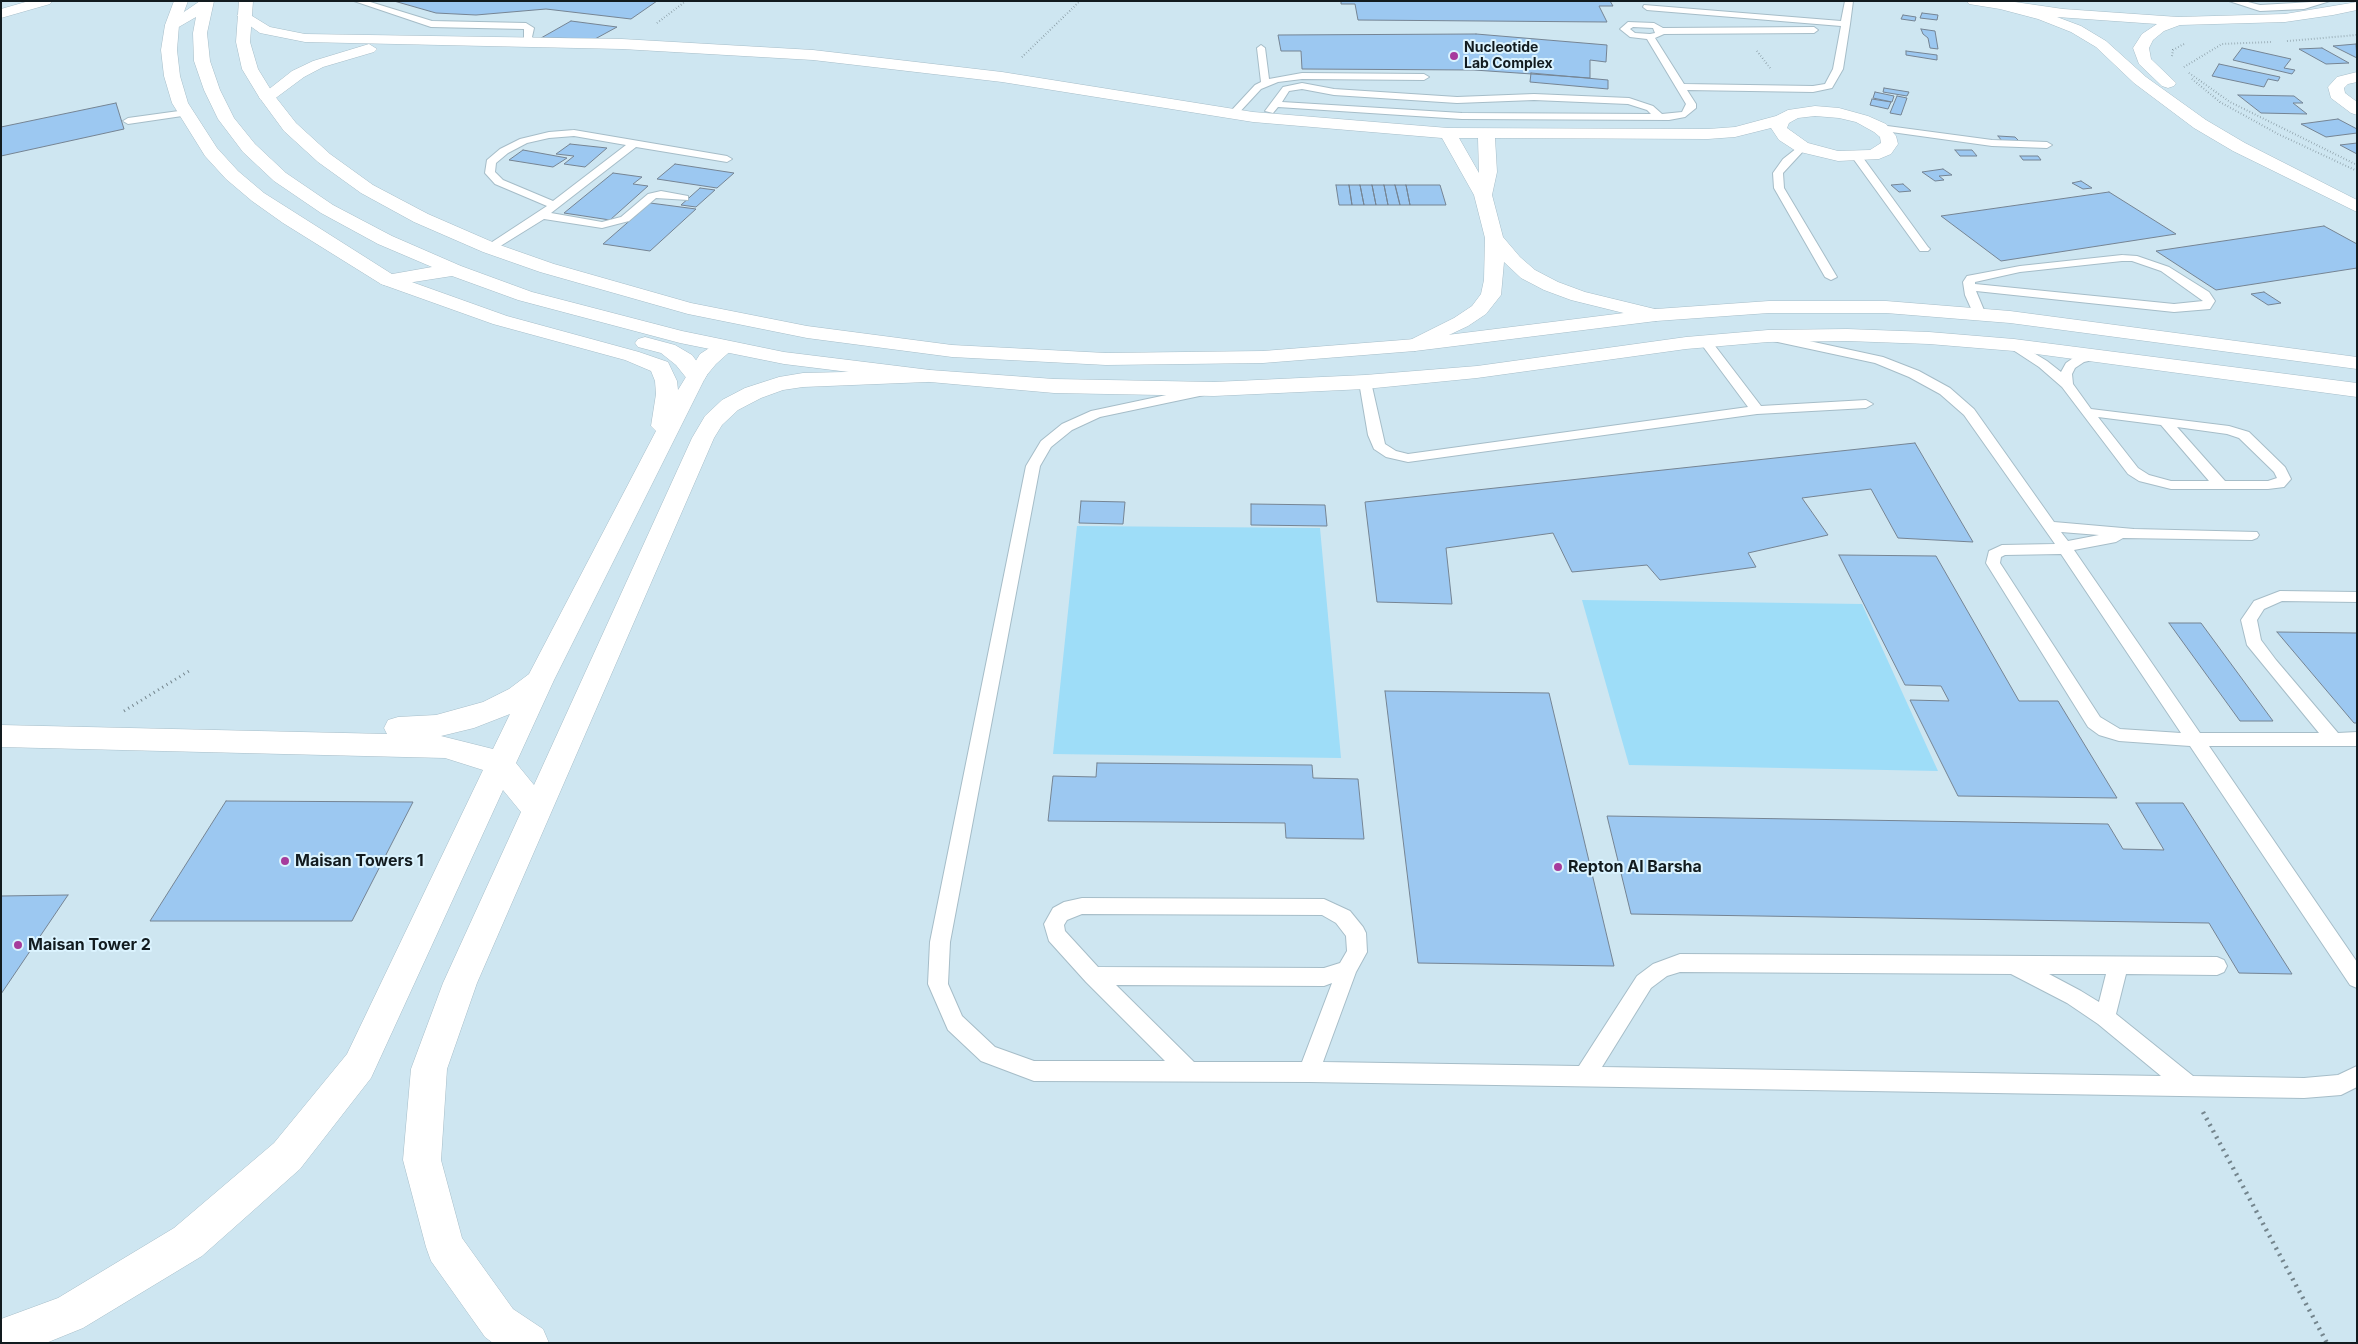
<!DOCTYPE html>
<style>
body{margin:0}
#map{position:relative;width:2358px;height:1344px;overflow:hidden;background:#cee6f1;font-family:Inter,sans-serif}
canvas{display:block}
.frame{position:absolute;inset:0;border:2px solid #121b1f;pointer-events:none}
</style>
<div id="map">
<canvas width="2358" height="1344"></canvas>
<div class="frame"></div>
</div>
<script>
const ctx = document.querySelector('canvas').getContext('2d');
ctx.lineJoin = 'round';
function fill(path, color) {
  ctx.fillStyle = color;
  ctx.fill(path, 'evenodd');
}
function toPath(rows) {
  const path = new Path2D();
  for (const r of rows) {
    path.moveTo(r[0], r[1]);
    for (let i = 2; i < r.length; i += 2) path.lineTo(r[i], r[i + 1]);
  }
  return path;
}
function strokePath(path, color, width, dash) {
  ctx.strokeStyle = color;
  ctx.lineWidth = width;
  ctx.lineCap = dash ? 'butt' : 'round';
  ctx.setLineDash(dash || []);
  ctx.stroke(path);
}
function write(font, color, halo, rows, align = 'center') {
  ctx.font = font + ' Inter,sans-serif';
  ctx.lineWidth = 4;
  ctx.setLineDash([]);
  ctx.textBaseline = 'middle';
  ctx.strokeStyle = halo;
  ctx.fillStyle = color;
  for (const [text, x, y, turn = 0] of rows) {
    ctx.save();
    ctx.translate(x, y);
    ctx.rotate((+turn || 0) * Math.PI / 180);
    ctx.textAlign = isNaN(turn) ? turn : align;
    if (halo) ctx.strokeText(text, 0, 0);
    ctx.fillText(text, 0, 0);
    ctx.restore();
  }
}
fill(toPath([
 [1077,526,1320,528,1341,758,1053,754],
 [1582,600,1862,604,1938,771,1629,765]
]), '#9eddf8');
const building = toPath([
 [394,1,657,1,631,19,546,9,476,15,436,13,394,1],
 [1341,1,1610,1,1613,6,1599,6,1607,22,1358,20,1355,4,1341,4,1341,1],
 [1922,13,1938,15,1937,20,1920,18,1922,13],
 [1903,15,1916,17,1915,21,1901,19,1903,15],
 [571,21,617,27,595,39,541,38,571,21],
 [1921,29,1935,31,1938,49,1930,48,1928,38,1923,34,1921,29],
 [1476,34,1607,45,1606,62,1590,60,1590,78,1474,70,1302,69,1301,51,1281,51,1278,35,1476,34],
 [2356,44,2357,58,2333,46,2356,44],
 [2242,48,2291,59,2284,68,2295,70,2292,74,2233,60,2242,48],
 [2322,48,2349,63,2326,64,2299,49,2322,48],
 [1906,51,1937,55,1937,60,1906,55,1906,51],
 [2219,64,2280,77,2278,81,2268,79,2264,87,2212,76,2219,64],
 [1531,73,1608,80,1608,89,1530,82,1531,73],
 [1884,88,1909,92,1907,96,1883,92,1884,88],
 [1875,92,1894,96,1892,102,1873,98,1875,92],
 [2238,95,2294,96,2303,103,2293,103,2307,114,2261,113,2238,95],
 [1897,96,1907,98,1901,115,1890,113,1897,96],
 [1872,99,1891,102,1888,109,1870,105,1872,99],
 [116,103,124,129,1,156,1,127,116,103],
 [2338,119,2357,129,2357,133,2326,137,2301,124,2338,119],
 [1998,136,2015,137,2019,141,2002,141,1998,136],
 [2357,143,2357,154,2340,145,2357,143],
 [570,144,607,148,585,167,564,164,574,156,556,154,570,144],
 [523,150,567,158,553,167,509,160,523,150],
 [1955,150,1972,150,1977,156,1960,156,1955,150],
 [2020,156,2038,156,2041,160,2023,160,2020,156],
 [675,164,734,173,717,188,657,179,675,164],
 [1943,169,1952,175,1939,176,1944,180,1935,181,1922,172,1943,169],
 [613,173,642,177,633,184,648,186,610,220,564,213,613,173],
 [2081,181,2092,188,2083,189,2072,183,2081,181],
 [1903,184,1911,191,1899,192,1891,185,1903,184],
 [1336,185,1349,185,1352,205,1339,205,1336,185],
 [1349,185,1360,185,1364,205,1352,205,1349,185],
 [1360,185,1372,185,1376,205,1364,205,1360,185],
 [1372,185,1384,185,1388,205,1376,205,1372,185],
 [1384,185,1395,185,1400,205,1388,205,1384,185],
 [1395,185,1406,185,1410,205,1400,205,1395,185],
 [1406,185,1440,185,1446,205,1410,205,1406,185],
 [700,188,715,190,696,207,681,205,700,188],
 [2109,192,2176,234,2001,261,1941,216,2109,192],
 [650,203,696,209,650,251,603,244,650,203],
 [2324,226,2357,244,2357,268,2216,290,2156,251,2324,226],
 [2264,292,2281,303,2268,305,2251,294,2264,292],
 [1915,443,1973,542,1898,538,1871,489,1802,498,1828,535,1748,553,1756,567,1660,580,1647,565,1572,572,1553,533,1446,548,1452,604,1377,602,1365,502,1915,443],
 [1081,501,1125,502,1123,524,1079,523,1081,501],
 [1251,504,1325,505,1327,526,1251,525,1251,504],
 [1839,555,1936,556,2019,701,2058,701,2117,798,1958,796,1910,700,1949,701,1941,686,1905,685,1839,555],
 [2169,623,2201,623,2273,721,2240,721,2169,623],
 [2277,632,2357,633,2357,723,2354,723,2277,632],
 [1385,691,1549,693,1614,966,1418,963,1385,691],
 [1097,763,1312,765,1313,778,1358,779,1364,839,1286,838,1285,823,1048,821,1053,776,1096,777,1097,763],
 [226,801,413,802,352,921,150,921,226,801],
 [2136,803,2183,803,2292,974,2239,973,2209,923,1631,914,1607,816,2108,824,2123,849,2164,850,2136,803],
 [68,895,1,994,1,896,68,895]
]);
fill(building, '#9cc8f1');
strokePath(building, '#758493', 1);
const lane = toPath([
 [354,1,367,1,432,21,526,23,534,28,532,37,536,42,529,44,524,39,524,29,431,27,354,1],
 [1845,1,1853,1,1850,24,1843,69,1832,88,1813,92,1687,90,1696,104,1696,108,1685,117,1669,120,1462,119,1278,107,1273,113,1265,111,1283,87,1302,83,1334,89,1457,97,1534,94,1629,98,1653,106,1662,114,1682,112,1686,104,1647,39,1630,37,1620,29,1628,22,1654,23,1663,28,1814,27,1818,30,1814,33,1664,34,1655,38,1684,84,1813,86,1825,84,1833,69,1841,26,1647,10,1643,7,1644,5,1841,21,1845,1],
 [1633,27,1653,28,1655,33,1650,34,1635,33,1630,29,1633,27],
 [1302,89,1334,95,1457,103,1534,100,1628,104,1647,110,1651,114,1462,113,1282,102,1289,91,1302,89],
 [2229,1,2244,1,2260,5,2330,1,2304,9,2260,11,2229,1],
 [1261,45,1265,48,1269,79,1302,73,1424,74,1429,77,1424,80,1302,79,1278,82,1261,89,1236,116,1230,116,1230,112,1255,85,1261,82,1257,48,1261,45],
 [186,110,189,111,189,115,128,124,123,121,128,118,186,110],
 [1880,125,1992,140,2047,142,2052,145,2047,148,1992,146,1877,130,1875,128,1880,125],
 [574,130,727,156,732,159,727,162,636,147,551,213,602,222,621,217,648,194,661,191,688,196,688,200,656,198,629,221,602,228,544,219,494,250,486,250,486,246,547,206,495,184,485,173,487,160,500,149,520,139,549,132,574,130],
 [574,136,626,145,553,201,503,180,495,172,496,163,508,153,527,143,549,138,574,136],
 [1802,144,1807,147,1783,173,1784,188,1837,277,1831,280,1825,277,1774,188,1773,173,1783,159,1802,144],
 [1857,154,1861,155,1928,247,1930,249,1928,251,1920,251,1852,157,1857,154],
 [2122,255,2137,256,2169,267,2209,292,2215,301,2210,309,2174,312,1976,291,1986,315,1980,319,1974,315,1965,295,1963,282,1967,276,2020,266,2122,255],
 [2122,261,2132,261,2161,271,2203,301,2174,304,1975,284,1975,282,2020,272,2122,261],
 [1777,334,1883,357,1919,371,1950,388,1974,409,2054,522,2134,529,2257,532,2259,535,2257,538,2252,540,2123,538,2116,542,2074,550,2200,733,2319,733,2247,645,2241,620,2254,601,2280,591,2357,592,2357,602,2282,601,2264,609,2257,620,2261,640,2276,660,2338,733,2357,732,2357,746,2209,746,2357,962,2357,988,2350,985,2190,746,2119,741,2099,735,2088,727,1986,563,1989,551,2002,545,2055,544,1964,415,1940,394,1909,377,1875,363,1773,341,1771,338,1777,334],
 [2061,532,2099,535,2068,541,2061,532],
 [2061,554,2181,733,2120,729,2100,717,2000,563,2001,557,2005,555,2061,554],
 [1705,337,1709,338,1761,406,1866,400,1873,404,1866,408,1757,414,1408,462,1386,457,1374,449,1368,435,1359,382,1365,378,1371,382,1385,444,1396,451,1408,454,1748,407,1699,341,1705,337],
 [2014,341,2047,361,2061,372,2066,363,2076,356,2093,352,2097,353,2099,356,2097,359,2084,362,2075,368,2072,374,2073,384,2091,409,2229,426,2249,432,2285,467,2291,479,2284,487,2268,489,2171,489,2139,481,2128,474,2062,387,2039,367,2010,348,2008,345,2014,341],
 [2098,417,2161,425,2209,481,2171,481,2149,475,2138,468,2098,417],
 [2177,427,2227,434,2239,438,2274,472,2277,478,2268,481,2225,481,2177,427],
 [1204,387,1210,391,1209,394,1100,417,1072,430,1051,447,1040,466,950,942,948,984,962,1016,995,1047,1034,1061,1165,1061,1086,982,1049,941,1044,924,1053,908,1064,902,1082,898,1324,899,1350,911,1363,927,1366,933,1367,952,1356,972,1323,1062,1579,1066,1637,976,1653,964,1680,954,2217,957,2224,960,2227,966,2224,972,2217,975,2126,974,2116,1014,2193,1076,2304,1078,2338,1075,2357,1066,2357,1087,2341,1095,2304,1098,1309,1082,1034,1081,981,1061,948,1030,928,984,930,942,1026,466,1041,441,1062,424,1091,411,1204,387],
 [1082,914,1322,915,1336,923,1346,936,1347,951,1340,963,1324,968,1098,967,1065,931,1064,925,1067,920,1082,914],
 [1680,972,2011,974,2067,1003,2098,1024,2161,1076,1602,1067,1651,988,1667,976,1680,972],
 [2049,974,2106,974,2099,1002,2081,991,2049,974],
 [1332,983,1302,1062,1194,1062,1116,985,1324,986,1332,983]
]);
const street = toPath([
 [29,1,52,1,50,4,1,18,1,9,29,1],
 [174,1,188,1,179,25,177,50,180,76,188,103,217,148,238,171,264,193,395,276,507,316,639,352,668,362,677,381,678,390,700,354,717,343,724,341,731,343,735,347,716,364,706,376,554,680,516,763,534,785,692,438,705,416,722,400,745,388,779,377,803,373,927,370,935,371,938,376,935,381,927,382,803,387,783,390,761,398,738,410,722,425,714,438,477,983,447,1069,441,1160,462,1238,513,1309,543,1329,549,1343,493,1343,485,1337,431,1261,426,1247,403,1160,411,1069,443,983,521,812,503,790,371,1078,300,1169,202,1256,83,1328,46,1343,1,1343,1,1319,58,1298,174,1228,274,1143,347,1054,483,770,445,758,1,747,1,725,387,734,384,728,388,720,398,717,436,715,483,702,509,689,529,674,656,431,651,426,656,394,655,381,651,371,625,360,493,324,381,284,283,223,252,201,226,179,205,156,172,103,164,76,161,50,165,25,174,1],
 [510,714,493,749,441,736,474,728,510,714],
 [1967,1,2008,1,2063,9,2178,17,2285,14,2357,2,2357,10,2333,15,2285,22,2180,25,2164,31,2153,40,2149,48,2151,59,2176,83,2174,86,2168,88,2162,86,2139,64,2133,48,2142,34,2157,24,2057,17,2081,26,2106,41,2146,77,2206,120,2245,143,2357,200,2357,212,2233,151,2194,128,2134,83,2096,47,2071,32,2038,19,2000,9,1969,4,1967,1],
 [244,11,270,27,305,34,622,39,813,50,1002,72,1253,112,1448,128,1708,129,1735,127,1776,116,1788,110,1815,106,1839,108,1868,116,1886,124,1896,136,1898,144,1891,154,1879,159,1838,161,1796,151,1779,140,1771,128,1735,137,1708,139,1495,138,1497,172,1492,195,1503,237,1520,257,1535,270,1558,282,1585,292,1663,311,1666,315,1663,319,1656,321,1571,300,1544,290,1521,278,1504,262,1501,295,1486,314,1468,326,1415,351,1408,349,1405,345,1408,341,1454,318,1472,306,1481,294,1484,280,1485,238,1474,195,1442,138,1253,122,1002,82,813,60,622,49,305,42,260,33,239,18,237,15,244,11],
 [1815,116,1839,118,1856,122,1874,132,1880,137,1881,143,1870,150,1838,151,1808,143,1787,128,1789,123,1798,118,1815,116],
 [1459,138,1478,138,1479,173,1459,138],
 [369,44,377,49,374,52,323,67,304,77,273,100,261,100,259,97,292,71,313,61,369,44],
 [2357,72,2357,82,2348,84,2344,88,2345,93,2357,102,2357,115,2351,113,2331,98,2328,87,2337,77,2357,72]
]);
const secondary = toPath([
 [200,1,214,1,207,33,210,61,220,90,234,118,255,144,286,173,333,205,392,236,461,266,532,292,682,331,784,352,930,370,1054,379,1214,382,1365,375,1477,366,1686,337,1768,330,1847,329,1929,332,2014,339,2357,383,2357,397,2014,351,1929,344,1847,341,1768,342,1686,349,1477,378,1365,389,1214,396,1054,393,930,382,784,364,680,343,518,300,452,276,388,286,381,284,378,280,381,276,432,267,378,244,321,213,274,181,243,152,218,119,204,90,194,61,193,33,196,17,177,28,167,28,165,25,200,1],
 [239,1,253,1,250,42,258,69,274,95,296,123,330,154,373,185,428,214,497,244,554,264,691,303,807,326,952,345,1106,353,1263,351,1415,339,1656,309,1769,301,1886,301,2010,311,2357,357,2357,369,2010,323,1886,313,1769,313,1656,321,1415,351,1263,363,1106,365,952,357,807,338,688,314,540,272,483,252,414,222,361,193,318,162,284,131,259,97,242,69,236,42,239,1],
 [645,337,675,345,692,355,707,375,704,380,696,381,688,380,676,365,661,353,638,347,635,343,638,339,645,337]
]);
strokePath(lane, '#a6bdc8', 2);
strokePath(street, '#a6bdc8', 1);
strokePath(secondary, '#a6bdc8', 1);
strokePath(toPath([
 [657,23,686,1],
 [2287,41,2357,35],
 [1757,51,1770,68],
 [2172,56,2173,50,2184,44],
 [1022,57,1080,1],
 [2184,67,2222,44,2271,42],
 [2189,73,2230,102,2357,165],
 [2192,79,2220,102,2278,134,2357,171]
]), '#74858d', 2, [0.5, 2.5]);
strokePath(toPath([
 [124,711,189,671]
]), '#74858d', 3, [1, 4]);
strokePath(toPath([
 [2203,1112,2327,1343]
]), '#74858d', 4.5, [2, 5]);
fill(lane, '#fff');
fill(street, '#fff');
fill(secondary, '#fff');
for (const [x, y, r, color] of [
 [1454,56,5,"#a63b9c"],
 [285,861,5,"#a63b9c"],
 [1558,867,5,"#a63b9c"],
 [18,945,5,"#a63b9c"]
]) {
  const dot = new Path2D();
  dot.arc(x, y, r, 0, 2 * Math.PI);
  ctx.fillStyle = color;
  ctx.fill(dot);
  strokePath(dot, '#dbf3fe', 2);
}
write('bold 14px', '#121b1f', '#dbf3fe', [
 ["Nucleotide",1464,48],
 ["Lab Complex",1464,64]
], 'left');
write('bold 16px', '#121b1f', '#dbf3fe', [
 ["Maisan Towers 1",295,861],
 ["Repton Al Barsha",1568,867],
 ["Maisan Tower 2",28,945]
], 'left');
</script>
